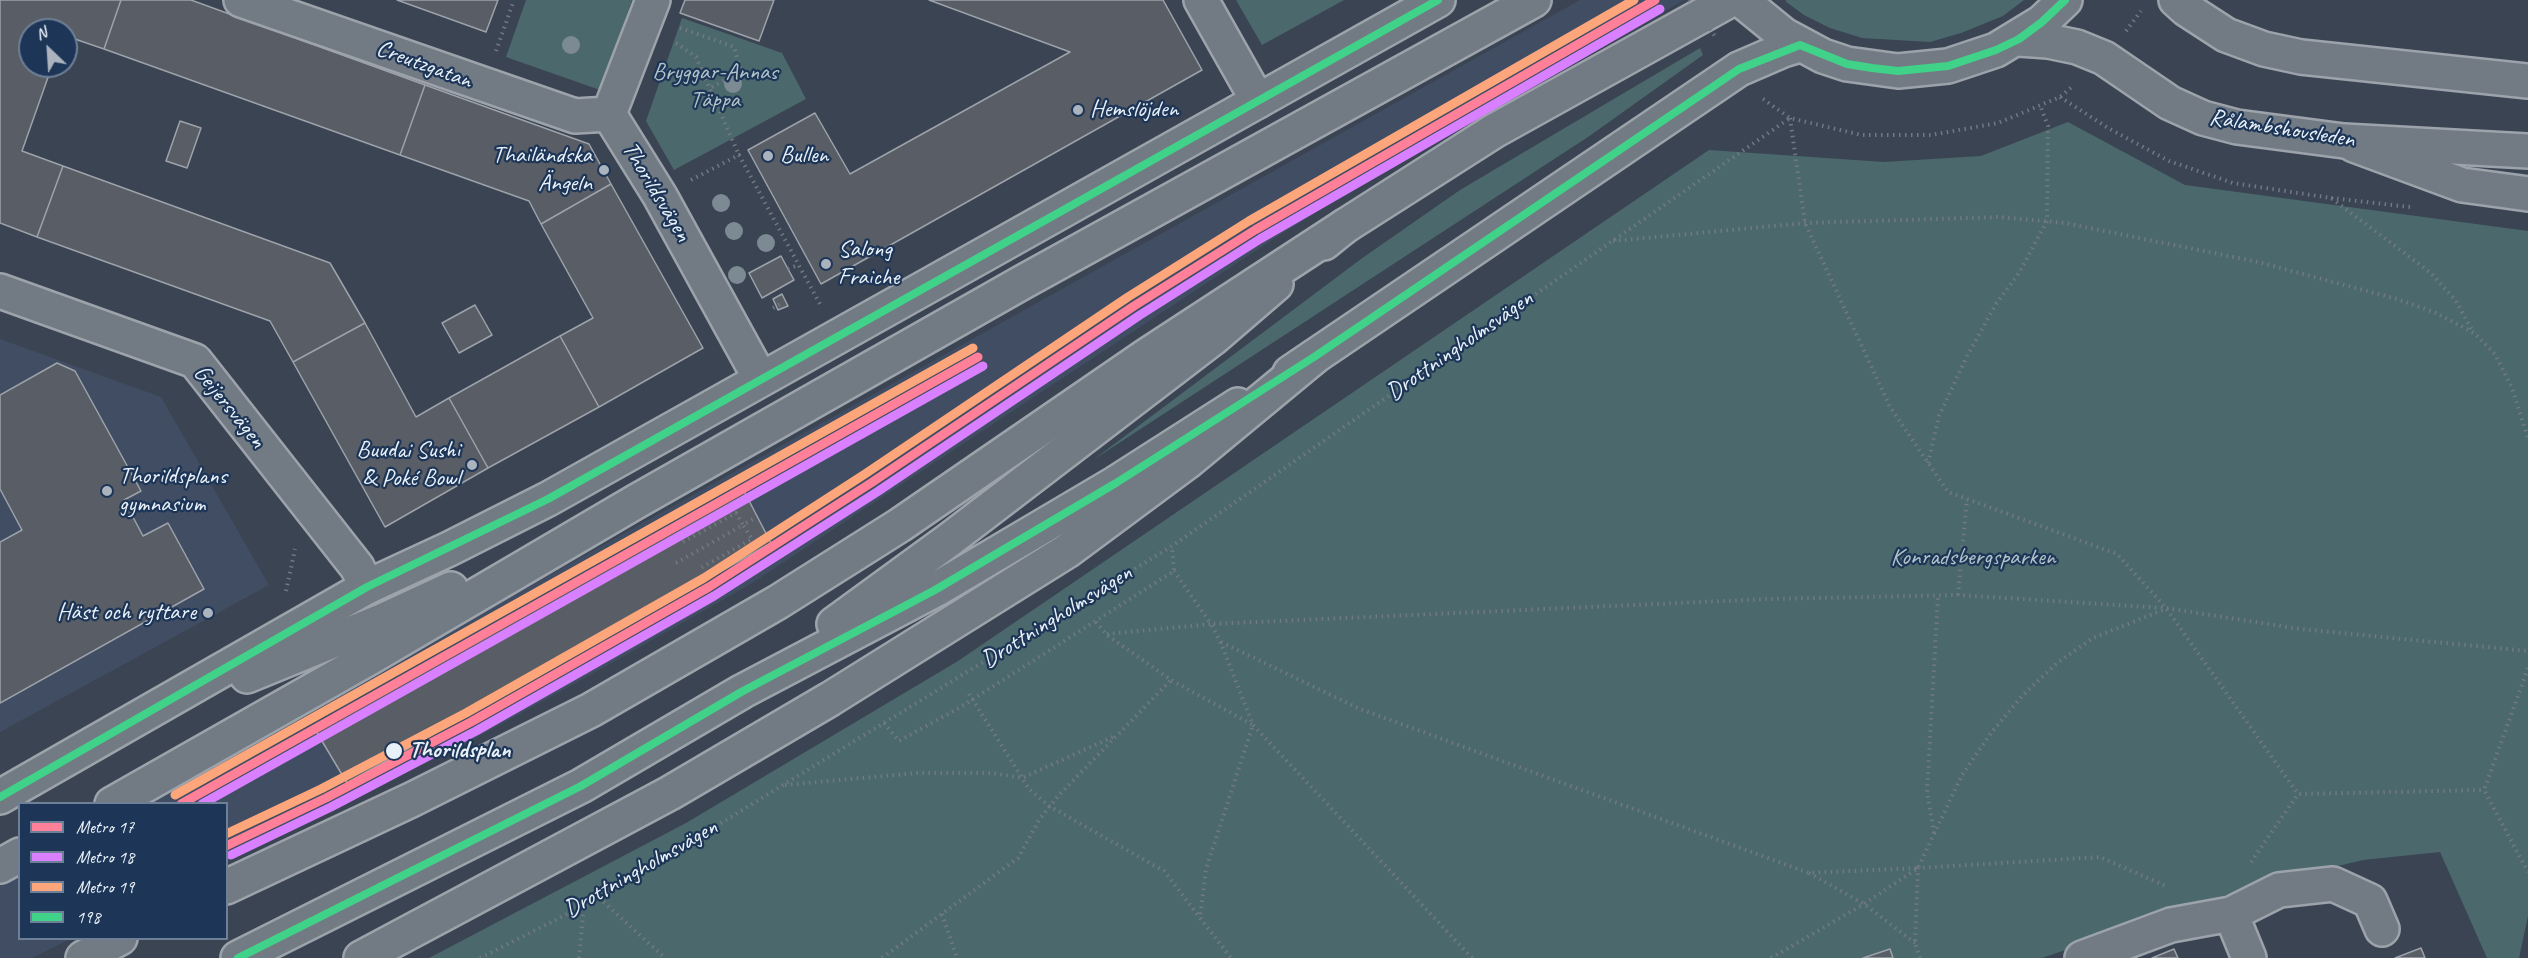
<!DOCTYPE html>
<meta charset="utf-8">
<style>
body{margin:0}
#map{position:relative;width:2528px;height:958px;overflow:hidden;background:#3b4453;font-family:Caveat,sans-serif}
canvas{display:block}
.legend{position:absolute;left:18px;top:802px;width:210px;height:138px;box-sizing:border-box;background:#1d3557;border:2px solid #6e8097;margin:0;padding:8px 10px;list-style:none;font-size:18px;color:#e8f1f8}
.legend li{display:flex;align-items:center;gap:12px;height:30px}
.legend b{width:30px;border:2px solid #6e8097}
.north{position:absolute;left:18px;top:18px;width:60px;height:60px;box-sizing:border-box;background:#1d3557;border:2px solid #6e8097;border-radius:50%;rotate:335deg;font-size:16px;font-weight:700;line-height:24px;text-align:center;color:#e8f1f8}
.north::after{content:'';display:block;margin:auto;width:21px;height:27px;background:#abb4be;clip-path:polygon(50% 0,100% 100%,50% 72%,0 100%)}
</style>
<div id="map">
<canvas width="2528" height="958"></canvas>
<ul class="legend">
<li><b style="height:8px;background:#ff8098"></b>Metro 17</li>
<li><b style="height:8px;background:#d880ff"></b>Metro 18</li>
<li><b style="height:8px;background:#fea67b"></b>Metro 19</li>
<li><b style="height:8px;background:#40d288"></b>198</li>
</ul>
<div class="north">N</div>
</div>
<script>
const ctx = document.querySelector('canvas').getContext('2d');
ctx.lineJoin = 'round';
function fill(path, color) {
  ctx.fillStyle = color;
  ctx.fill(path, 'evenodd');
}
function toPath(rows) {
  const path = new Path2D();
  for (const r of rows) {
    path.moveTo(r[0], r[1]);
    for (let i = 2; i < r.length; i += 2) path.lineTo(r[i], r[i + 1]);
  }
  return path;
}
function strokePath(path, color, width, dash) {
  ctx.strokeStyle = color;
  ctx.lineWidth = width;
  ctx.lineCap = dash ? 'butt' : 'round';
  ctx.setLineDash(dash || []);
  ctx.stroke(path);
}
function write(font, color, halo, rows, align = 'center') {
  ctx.font = font + ' Caveat,sans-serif';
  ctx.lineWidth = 4.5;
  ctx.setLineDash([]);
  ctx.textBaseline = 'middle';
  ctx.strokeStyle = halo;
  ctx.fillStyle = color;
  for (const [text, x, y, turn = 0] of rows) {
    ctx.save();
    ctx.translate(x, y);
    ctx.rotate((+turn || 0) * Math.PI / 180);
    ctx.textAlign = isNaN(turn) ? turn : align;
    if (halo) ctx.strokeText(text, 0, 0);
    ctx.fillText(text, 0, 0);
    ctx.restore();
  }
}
fill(toPath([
 [1580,0,1684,0,1418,149,1272,240,749,585,610,664,465,744,227,861,226,804,139,804],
 [0,339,161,397,269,585,0,732],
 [19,870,20,938,70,939,32,958,0,958,0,881]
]), '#414d62');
fill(toPath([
 [526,0,632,0,600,90,506,57],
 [1236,0,1344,0,1262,45],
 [1787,0,2024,0,2003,16,1961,33,1930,42,1862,38,1830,28,1804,15,1785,1],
 [682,18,782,53,806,99,674,170,646,121],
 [1700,48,1703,55,1588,137,1093,460,1361,259,1460,190],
 [2068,122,2185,185,2528,231,2528,916,2519,958,2487,958,2440,852,2363,860,2247,888,2042,958,429,958,686,823,958,661,1709,150,1884,162,1981,156]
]), '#4b696c');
const building = toPath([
 [0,0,121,0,104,49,66,36,66,30,30,30,30,66,52,66,22,151,63,166,37,237,0,223,0,0],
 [121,0,191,0,425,85,400,155,104,49,121,0],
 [397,0,498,0,486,32,397,0],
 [685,0,774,0,759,41,680,13,685,0],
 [929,0,1163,0,1202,70,821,284,748,150,815,113,850,174,1070,52,929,0],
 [425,85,589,144,611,184,541,224,529,201,400,155,425,85],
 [180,121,201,128,187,168,166,161,180,121],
 [63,166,330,263,365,323,293,362,270,321,37,237,63,166],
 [611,184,703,348,599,407,560,336,593,318,541,224,611,184],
 [781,256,794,280,762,298,749,273,781,256],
 [782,294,788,306,778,310,773,299,782,294],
 [475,305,492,335,459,353,442,323,475,305],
 [365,323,416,417,449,398,488,468,385,527,293,362,365,323],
 [560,336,599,407,488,468,449,398,560,336],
 [57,363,75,371,141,491,124,500,143,536,168,523,204,589,0,703,0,542,22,530,0,489,0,395,57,363],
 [744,491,771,543,347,783,316,731,744,491],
 [2421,948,2425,958,2395,958,2421,948],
 [1890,949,1893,958,1863,958,1890,949],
 [2174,949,2178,958,2152,958,2174,949]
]);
fill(building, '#595d65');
strokePath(building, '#9da3ab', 1.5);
const minor = toPath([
 [241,0,575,116,609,114],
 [653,0,609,114,660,196,760,378],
 [1201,0,1258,101],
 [2354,145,2462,185,2528,194],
 [0,291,195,361,357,567,367,587],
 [2231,914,2249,958],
 [2082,958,2171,925,2231,914,2279,890,2333,884,2370,901,2382,929]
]);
const major = toPath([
 [1741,0,1784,35,1823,56,1847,64,1898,71,1948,66,1996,50,2042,22,2065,0],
 [2176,0,2186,9,2226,35,2264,49,2301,57,2528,81],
 [2019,39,2048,41,2077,47,2104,58,2170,103,2203,118,2237,127,2344,141,2528,151],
 [1324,243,1345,226,1494,131,1730,0],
 [1290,373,1739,69,1783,50,1800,45],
 [834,624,949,540,1212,339,1276,284],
 [247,676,384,620,451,589],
 [0,797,367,587,449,549,548,499,1438,0],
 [112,804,371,657,637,501,1023,282,1534,0],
 [0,866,20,855],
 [238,958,581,786,743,691,935,590,1116,483,1238,405]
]);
const highway = toPath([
 [226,887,411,800,591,710,778,602,900,525,1146,356,1345,226],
 [83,958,120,938],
 [361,958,670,793,830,699,1067,551,1187,462,1314,357]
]);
strokePath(minor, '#9da3ab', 38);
strokePath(major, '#9da3ab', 38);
strokePath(highway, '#9da3ab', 38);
strokePath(toPath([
 [680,28,734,47,741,71,710,88],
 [2126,31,2141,11],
 [676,43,696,57,739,155],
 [496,51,514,0],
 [2060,97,2108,128,2169,161,2233,183,2331,198,2431,273,2456,301,2473,332],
 [1763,99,1790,118,1861,135,1931,135,1998,123,2060,97,2073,86],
 [1790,118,1805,223,1890,407,1948,492,2117,554,2166,608,2298,794,2484,790],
 [691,180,739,155,821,306],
 [2331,198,2410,207],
 [1613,241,1805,223,1999,217,2065,223,2258,262,2397,299,2436,313,2474,333,2495,354,2512,388,2528,438],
 [788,269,798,265],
 [773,308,780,304],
 [1928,463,1939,416,1967,356,1996,304,2019,273,2047,221,2048,126,2040,105],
 [683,542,736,513,743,525,753,519],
 [676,563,743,525,752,539,699,569],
 [286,591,295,549],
 [1958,595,1967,499],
 [1096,622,1107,635,1171,680,1253,725,1206,869,1200,918],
 [1107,634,1211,624,1174,571],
 [1221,642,1360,709,1809,873,1918,868],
 [2528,668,2484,790,2528,872],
 [969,694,1029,789,1049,806,1164,871,1231,958],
 [884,723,899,741,959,708,1174,571,1172,546],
 [785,785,917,773,992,773,1022,778,1115,736],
 [1934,833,1927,792,1938,596],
 [2251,862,2298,794],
 [1809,873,1864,904,1915,943],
 [599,898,665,958],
 [942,914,957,958],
 [480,958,599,898,1172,546,1790,118],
 [579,958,584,905],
 [882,958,1018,858,1039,820,1058,796,1171,680],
 [1472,958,1253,725,1220,641,1211,624,1768,599,1958,595,2166,608,2300,629,2528,651],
 [1771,958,1864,904,1918,868,1962,775,1991,733,2022,696,2057,663,2093,638,2163,610],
 [1920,958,1915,943,1918,868,2100,857,2168,887]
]), '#717982', 4, [1.5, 4.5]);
strokePath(minor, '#727a84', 33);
strokePath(major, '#727a84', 33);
strokePath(highway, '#727a84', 33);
strokePath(toPath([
 [1689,0,1715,36]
]), '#717982', 4, [1.5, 4.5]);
strokePath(toPath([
 [0,797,367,587,548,499,1438,0],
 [238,958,581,786,743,691,935,590,1116,483,1314,357,1739,69,1800,45,1847,64,1872,68,1898,71,1948,66,1996,50,2019,39,2042,22,2065,0]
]), '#40d288', 8);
strokePath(toPath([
 [181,804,978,357],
 [226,846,326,798,471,722,709,587,871,483,1134,306,1255,230,1655,0]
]), '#ff8098', 9);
strokePath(toPath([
 [202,804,983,366],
 [231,855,331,807,476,731,714,596,877,492,1140,315,1260,239,1660,9]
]), '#d880ff', 9);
strokePath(toPath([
 [175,795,973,348],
 [226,834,321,789,466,713,704,578,865,474,1128,297,1249,221,1634,0]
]), '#fea67b', 9);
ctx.fillStyle = '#7c8a93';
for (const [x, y] of [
 [571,45],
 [733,84],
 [721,203],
 [734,231],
 [766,243],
 [737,275]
]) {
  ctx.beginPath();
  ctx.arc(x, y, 9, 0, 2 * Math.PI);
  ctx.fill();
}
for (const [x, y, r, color] of [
 [1078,110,6,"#abb4be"],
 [768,156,6,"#abb4be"],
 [604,170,6,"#abb4be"],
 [826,264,6,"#abb4be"],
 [472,465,6,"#abb4be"],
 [107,491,6,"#abb4be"],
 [208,613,6,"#abb4be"],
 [394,751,9,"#e8f1f8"]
]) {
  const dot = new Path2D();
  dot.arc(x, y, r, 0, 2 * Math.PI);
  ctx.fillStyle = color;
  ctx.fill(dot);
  strokePath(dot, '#1d3557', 2);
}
write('24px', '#e8f1f8', '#1d3557', [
 ["Creutzgatan",424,65,20],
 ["Rålambshovsleden",2282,129,9],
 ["Thorildsvägen",656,192,59],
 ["Drottningholmsvägen",1460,346,-35],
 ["Geijersvägen",229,407,51],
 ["Drottningholmsvägen",1057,617,-32],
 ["Drottningholmsvägen",641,869,-30]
]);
write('24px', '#b2c4c8', '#1d3557', [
 ["Bryggar-Annas",715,73],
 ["Täppa",715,101],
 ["Konradsbergsparken",1973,558]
]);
write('24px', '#e8f1f8', '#1d3557', [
 ["Hemslöjden",1090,110],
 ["Thailändska",592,156,"right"],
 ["Ängeln",592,184,"right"],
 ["Bullen",780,156],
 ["Salong",838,250],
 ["Fraiche",838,278],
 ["Buudai Sushi",460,451,"right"],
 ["& Poké Bowl",460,479,"right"],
 ["Thorildsplans",119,477],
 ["gymnasium",119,505],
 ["Häst och ryttare",196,613,"right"]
], 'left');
write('bold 24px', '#e8f1f8', '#1d3557', [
 ["Thorildsplan",409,751]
], 'left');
</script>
